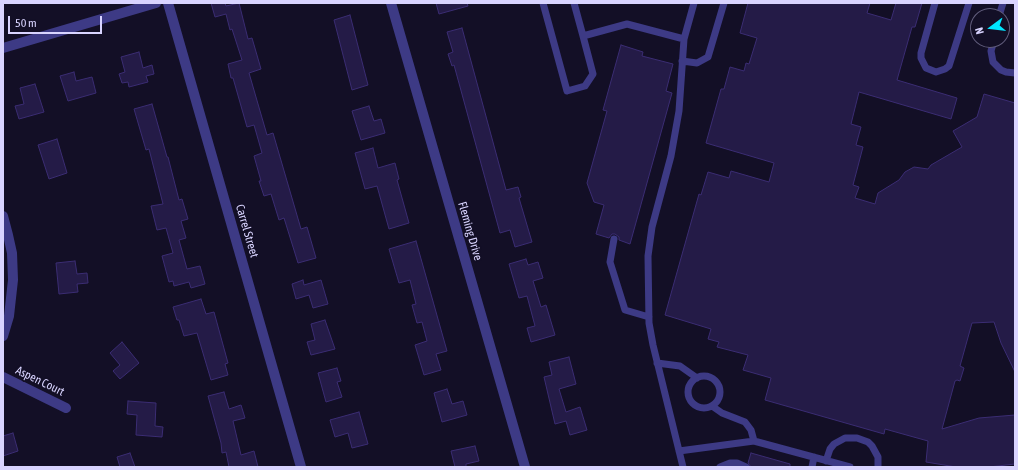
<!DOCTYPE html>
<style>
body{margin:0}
#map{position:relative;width:1018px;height:470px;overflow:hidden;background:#130f26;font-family:"Asap Condensed",sans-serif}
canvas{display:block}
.frame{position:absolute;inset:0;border:4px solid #d9d4ff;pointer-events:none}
.north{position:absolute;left:970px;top:8px;width:40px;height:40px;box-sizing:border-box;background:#130f26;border:1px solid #625e7d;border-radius:50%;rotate:255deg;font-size:11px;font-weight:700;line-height:16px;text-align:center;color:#d9d4ff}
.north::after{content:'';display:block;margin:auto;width:14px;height:18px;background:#00e5ff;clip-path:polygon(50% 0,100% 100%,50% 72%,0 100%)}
.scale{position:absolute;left:8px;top:16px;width:94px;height:18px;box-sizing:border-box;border:2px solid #d9d4ff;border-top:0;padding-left:5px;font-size:12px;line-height:14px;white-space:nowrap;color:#d9d4ff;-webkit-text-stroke:3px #130f26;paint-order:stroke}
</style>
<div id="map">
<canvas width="1018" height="470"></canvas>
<div class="frame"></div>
<div class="north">N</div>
<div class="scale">50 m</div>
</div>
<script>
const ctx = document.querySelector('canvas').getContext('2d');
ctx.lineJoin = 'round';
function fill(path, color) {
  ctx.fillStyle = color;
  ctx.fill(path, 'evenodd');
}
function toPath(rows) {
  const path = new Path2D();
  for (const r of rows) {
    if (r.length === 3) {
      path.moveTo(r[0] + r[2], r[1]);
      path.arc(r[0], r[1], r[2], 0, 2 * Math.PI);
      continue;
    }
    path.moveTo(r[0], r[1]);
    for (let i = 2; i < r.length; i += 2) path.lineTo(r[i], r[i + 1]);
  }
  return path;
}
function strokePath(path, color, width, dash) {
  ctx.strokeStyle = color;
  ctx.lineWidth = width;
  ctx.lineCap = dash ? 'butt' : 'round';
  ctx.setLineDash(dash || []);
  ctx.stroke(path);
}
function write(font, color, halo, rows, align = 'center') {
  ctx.font = font + ' "Asap Condensed",sans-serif';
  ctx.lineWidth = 3.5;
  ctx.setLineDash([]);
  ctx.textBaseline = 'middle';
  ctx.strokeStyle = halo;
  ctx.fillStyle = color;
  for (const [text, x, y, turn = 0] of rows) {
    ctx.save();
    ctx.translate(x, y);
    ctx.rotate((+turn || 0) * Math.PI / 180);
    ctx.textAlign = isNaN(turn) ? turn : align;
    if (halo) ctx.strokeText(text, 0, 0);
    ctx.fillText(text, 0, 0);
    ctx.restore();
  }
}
const building = toPath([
 [211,3,225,3,226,6,239,3,248,39,252,38,261,69,249,73,267,135,273,133,301,229,307,227,316,258,298,263,284,218,279,220,271,194,264,196,259,181,261,181,254,156,262,153,254,125,247,127,233,78,231,78,228,64,242,60,232,29,230,30,226,14,215,17,211,3],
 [436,3,467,3,468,6,439,14,436,3],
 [748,3,870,3,867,13,891,20,896,3,922,3,915,27,912,27,897,80,957,98,951,119,859,92,851,124,861,127,856,145,863,147,853,185,859,187,855,198,875,204,878,193,899,180,905,172,914,167,928,169,931,165,962,147,953,131,977,117,984,94,1015,103,1015,372,1001,343,994,322,972,323,960,366,964,368,960,381,957,380,955,381,942,429,979,418,1015,415,1015,464,989,467,956,467,926,462,928,441,885,429,884,434,765,400,771,378,743,370,748,355,717,347,719,342,708,339,711,329,665,315,699,194,701,195,708,172,729,178,731,171,769,182,774,163,706,143,721,89,724,89,730,67,744,71,746,63,749,64,757,38,740,33,748,3],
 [350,15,368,85,352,90,334,20,350,15],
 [462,28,506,190,518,187,521,197,519,198,532,242,515,247,510,230,500,233,454,65,452,66,448,54,453,52,447,32,462,28],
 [621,45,643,52,642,56,673,64,666,91,672,93,630,244,619,240,619,237,615,234,612,234,609,238,596,234,604,205,594,202,587,183,607,111,603,110,621,45],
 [139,52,143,68,152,65,154,74,146,76,148,82,129,87,128,82,122,83,119,74,125,72,121,57,139,52],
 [74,72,76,81,92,77,96,93,68,101,60,76,74,72],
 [35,84,44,112,19,119,15,106,24,104,20,88,35,84],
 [152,104,167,157,168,157,179,200,182,199,188,219,181,221,186,238,179,240,187,269,200,266,205,284,191,288,189,282,174,286,173,281,169,282,162,256,173,253,166,228,157,230,151,206,163,204,149,149,146,150,134,109,152,104],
 [369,106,374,121,381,119,385,133,361,140,352,111,369,106],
 [57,139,67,173,49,179,38,145,57,139],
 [373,148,378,168,395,163,399,179,397,180,409,223,389,229,377,186,365,189,355,153,373,148],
 [416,241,447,351,436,354,441,370,424,375,415,345,427,341,422,322,417,323,412,305,416,304,410,280,399,283,389,249,416,241],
 [526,259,528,265,538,262,543,278,533,281,541,307,546,305,555,335,531,342,527,328,535,326,527,296,519,298,509,264,526,259],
 [75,261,77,274,87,273,88,283,77,284,78,292,59,294,56,263,75,261],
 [303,280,304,285,321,280,328,304,313,308,309,295,296,299,292,284,303,280],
 [201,299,206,314,214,312,228,363,225,364,228,375,211,380,197,333,184,336,179,320,177,320,173,307,201,299],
 [325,320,335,349,311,355,307,342,315,340,311,324,325,320],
 [122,342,139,363,120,379,113,371,120,365,110,353,122,342],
 [569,357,576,384,559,389,566,412,580,407,587,430,570,435,566,421,555,424,544,377,552,375,549,362,569,357],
 [337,368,341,381,337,382,342,397,326,402,318,373,337,368],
 [447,389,452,404,463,401,467,415,442,422,434,393,447,389],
 [224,392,229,409,241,405,245,418,233,421,241,455,254,451,258,467,229,467,226,452,222,453,221,443,208,396,224,392],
 [128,401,156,403,155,426,163,427,162,437,136,435,137,415,127,414,128,401],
 [359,412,368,444,352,448,348,433,335,437,330,420,359,412],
 [13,433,18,451,3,456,3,436,13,433],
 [475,446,479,461,466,464,466,467,455,467,451,451,475,446],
 [130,453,135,467,120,467,117,457,130,453],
 [751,453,790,464,790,467,751,467,748,463,751,453]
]);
fill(building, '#241b47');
strokePath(building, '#3b2d73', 1);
strokePath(toPath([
 [543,3,567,91,585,86,593,74,583,36],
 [574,3,583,36,627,24,684,39],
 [935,3,921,53,921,58,926,68,936,72,945,69,949,66,969,3],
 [999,16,1003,3],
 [994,40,991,51,993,62,1001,70,1006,72,1015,73],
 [682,61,697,63,708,57,724,3],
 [614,239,610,262,625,310,649,317],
 [657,363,680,366,697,378],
 [704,392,16],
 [712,406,722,413,745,422,751,430,754,441],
 [679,451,754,441,850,467],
 [826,461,830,449,834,444,845,438,857,438,868,442,872,446,878,457,878,467],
 [683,467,653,345,649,323,648,256,652,227,671,156,679,111,684,39,694,3],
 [720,467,730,463,737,463,746,467],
 [812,467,814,457]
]), '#3d3a85', 7);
strokePath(toPath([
 [168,3,301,467],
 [391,3,525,467],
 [3,48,156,3],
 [3,216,8,235,12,253,13,280,9,316,3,336],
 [3,377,66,408]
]), '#3d3a85', 10);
write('12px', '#d9d4ff', '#130f26', [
 ["Carrel Street",247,231,74],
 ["Fleming Drive",470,231,74],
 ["Aspen Court",40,381,26]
]);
</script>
